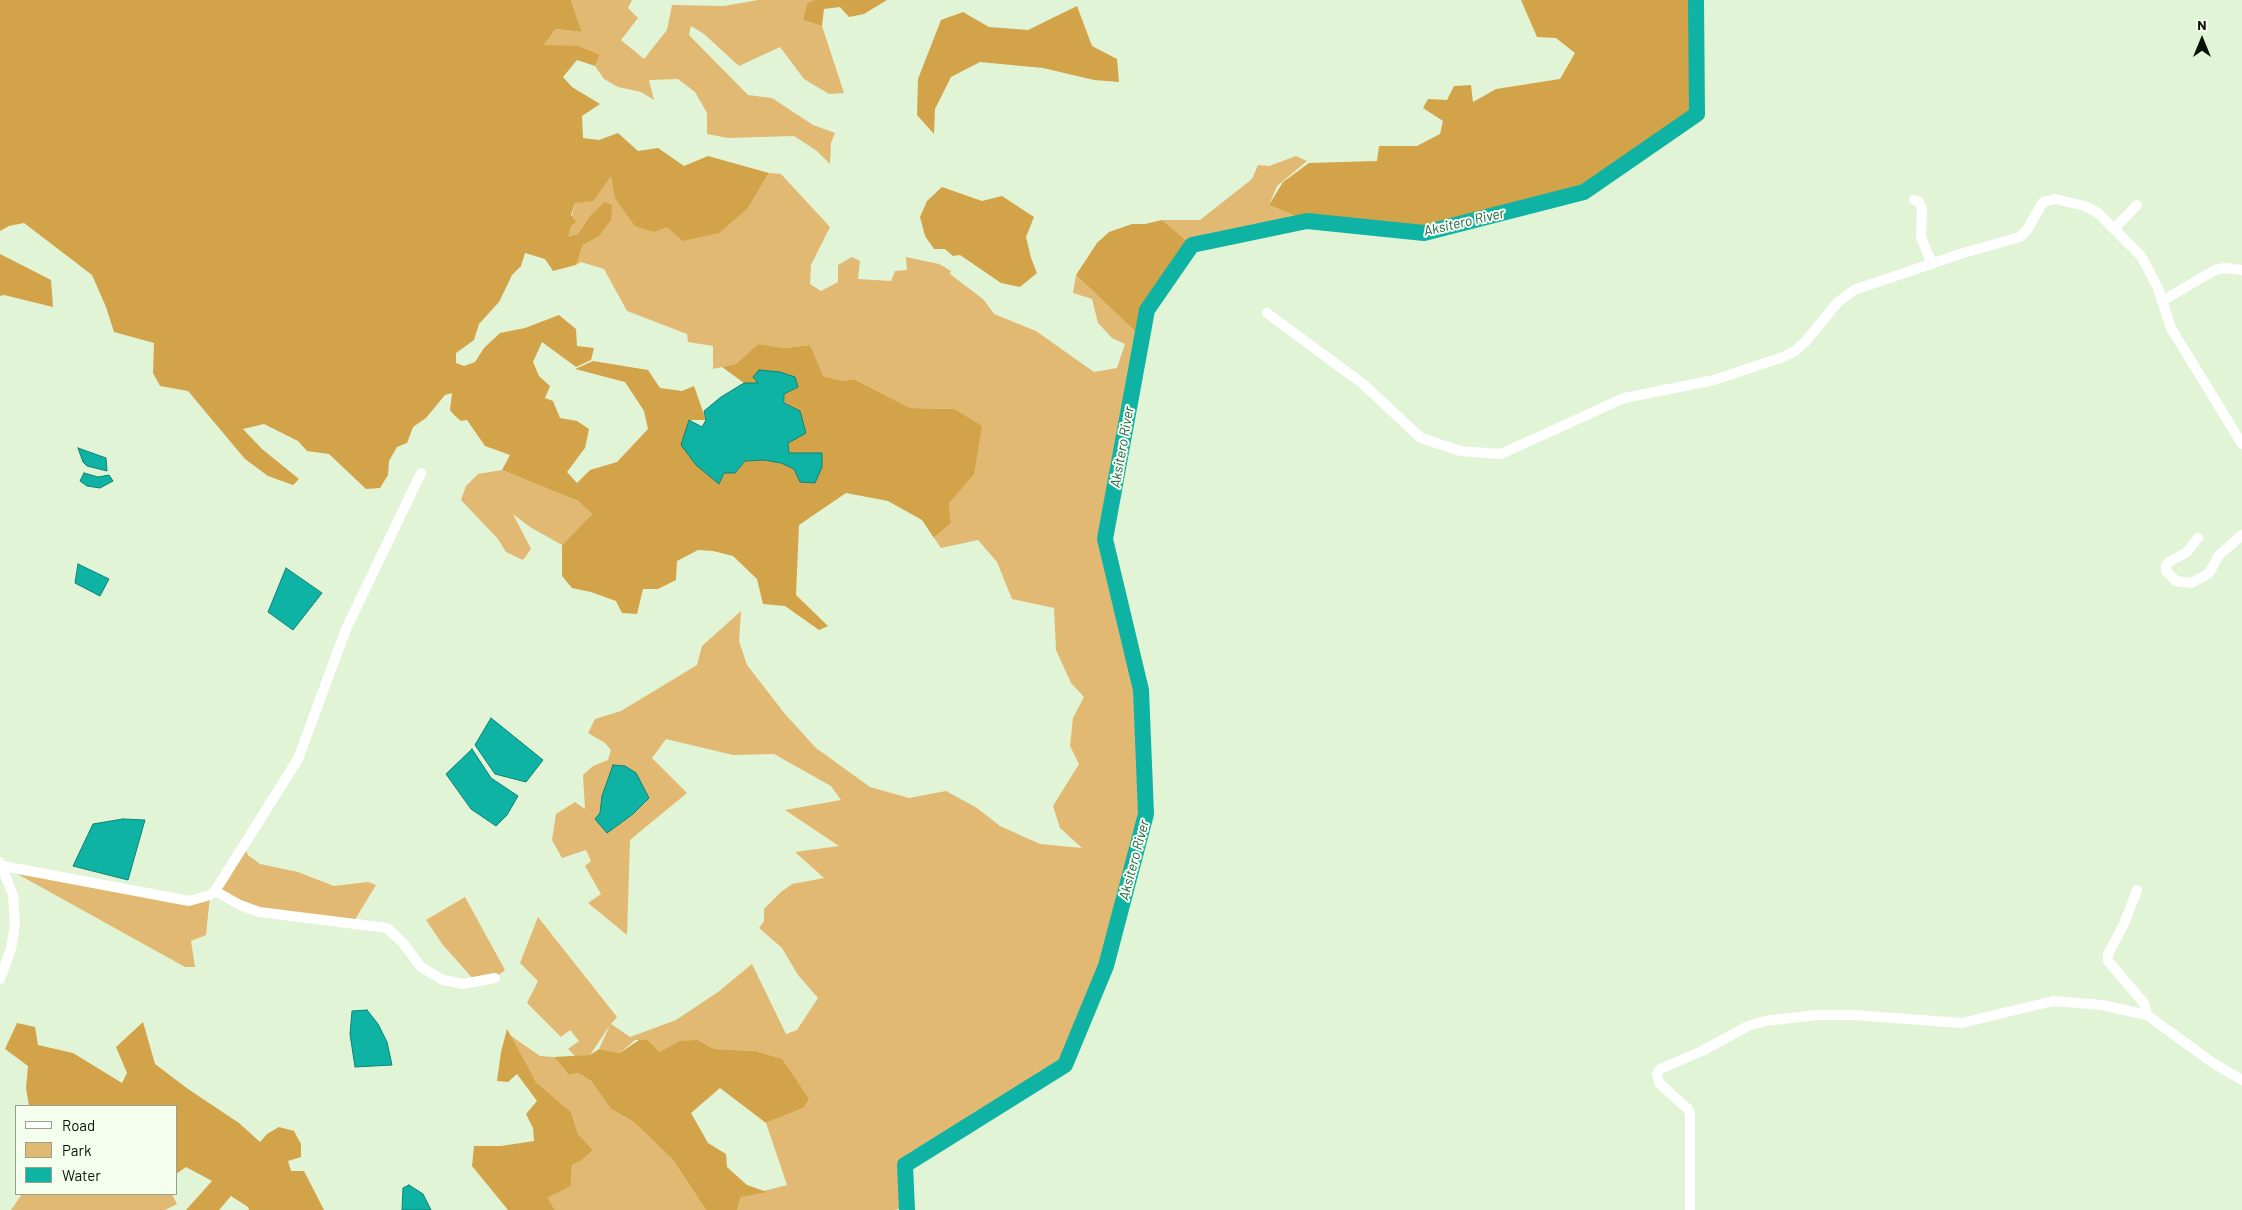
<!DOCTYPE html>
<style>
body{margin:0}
#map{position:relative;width:2242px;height:1210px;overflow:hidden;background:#e2f4d6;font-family:Barlow,sans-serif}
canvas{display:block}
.legend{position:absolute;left:15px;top:1105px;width:162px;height:90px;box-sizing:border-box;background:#f4ffed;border:1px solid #97a091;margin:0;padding:6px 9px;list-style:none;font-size:15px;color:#0b1107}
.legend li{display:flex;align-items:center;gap:10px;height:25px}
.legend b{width:25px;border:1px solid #97a091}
.north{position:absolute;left:2177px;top:15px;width:50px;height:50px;-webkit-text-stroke:4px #f4ffed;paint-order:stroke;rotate:0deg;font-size:14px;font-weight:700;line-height:20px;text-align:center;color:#0b1107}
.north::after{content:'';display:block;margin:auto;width:18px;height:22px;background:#0b1107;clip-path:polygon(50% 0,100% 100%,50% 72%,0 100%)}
</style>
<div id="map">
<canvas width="2242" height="1210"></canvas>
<ul class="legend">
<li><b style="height:6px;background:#fff"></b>Road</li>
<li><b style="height:14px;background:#e2b972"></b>Park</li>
<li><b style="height:14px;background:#0eb3a4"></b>Water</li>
</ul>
<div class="north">N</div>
</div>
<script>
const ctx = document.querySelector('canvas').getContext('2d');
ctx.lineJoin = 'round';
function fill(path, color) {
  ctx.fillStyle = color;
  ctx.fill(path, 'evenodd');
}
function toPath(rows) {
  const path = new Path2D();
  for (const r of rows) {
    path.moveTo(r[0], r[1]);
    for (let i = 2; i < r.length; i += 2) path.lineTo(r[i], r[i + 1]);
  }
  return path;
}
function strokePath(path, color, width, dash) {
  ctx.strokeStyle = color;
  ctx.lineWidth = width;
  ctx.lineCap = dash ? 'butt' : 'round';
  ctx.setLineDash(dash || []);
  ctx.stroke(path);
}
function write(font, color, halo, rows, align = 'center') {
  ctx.font = font + ' Barlow,sans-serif';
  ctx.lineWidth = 4;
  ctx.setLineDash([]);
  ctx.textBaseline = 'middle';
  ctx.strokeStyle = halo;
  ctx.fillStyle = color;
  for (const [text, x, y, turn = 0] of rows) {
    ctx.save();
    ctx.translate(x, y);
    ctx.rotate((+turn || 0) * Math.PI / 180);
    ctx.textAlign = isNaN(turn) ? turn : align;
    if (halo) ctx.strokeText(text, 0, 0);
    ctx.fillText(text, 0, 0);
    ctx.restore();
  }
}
fill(toPath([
 [571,0,632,0,628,8,638,18,621,40,644,59,667,30,672,5,724,6,758,0,814,0,807,3,803,20,822,26,844,93,829,94,804,79,780,47,739,66,704,34,691,26,689,35,748,95,772,98,813,125,835,133,831,143,830,164,817,151,794,136,728,138,707,134,707,113,695,92,678,79,649,80,654,100,641,92,618,87,604,79,595,66,600,55,544,45,556,29,582,32],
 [1296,156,1307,161,1277,186,1269,205,1307,221,1192,245,1162,220,1200,220,1252,179,1258,165,1269,166],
 [769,173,781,174,830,227,811,265,810,284,821,291,838,282,838,265,852,257,860,261,858,279,891,281,895,271,907,270,906,257,939,264,951,271,950,274,984,300,994,314,1036,331,1094,372,1117,368,1125,344,1112,338,1098,323,1092,299,1073,293,1076,275,1142,338,1105,539,1141,690,1146,814,1106,966,1065,1065,904,1162,907,1206,895,1210,737,1210,741,1197,787,1185,766,1123,803,1108,754,1051,714,1049,698,1040,663,1055,648,1040,635,1040,620,1053,599,1049,610,1025,590,1055,576,1057,568,1049,579,1041,570,1030,561,1037,527,1003,538,981,520,963,538,917,617,1017,611,1024,630,1037,676,1020,718,992,752,964,786,1034,797,1030,818,998,798,975,782,948,759,928,764,921,764,909,781,892,792,884,824,878,795,852,839,846,785,810,841,800,831,786,774,754,733,755,666,739,652,758,687,793,630,840,627,935,588,903,601,894,585,866,591,861,586,850,562,858,552,840,556,814,575,802,585,809,583,775,593,766,608,760,611,750,605,743,588,733,595,719,621,711,697,665,702,646,741,611,739,641,747,665,785,714,816,748,870,787,909,798,946,791,977,808,1000,826,1040,844,1082,848,1060,828,1053,806,1079,764,1070,746,1073,718,1084,697,1071,683,1056,650,1054,608,1012,599,997,562,978,540,941,548,934,538,951,523,949,503,954,409,910,408,854,379,843,381,822,376,810,345,785,348,758,344,736,364,713,369,713,346,688,342,687,334,627,311,604,269,581,262,576,265,583,245,598,237,589,217,578,234,567,236,575,203,611,175,667,227,748,208],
 [502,470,578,501,592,514,562,545,530,527,513,514,531,549,523,560,506,552,498,539,461,500,466,486,478,474],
 [244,846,248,855,260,864,298,872,334,886,368,882,376,885,353,923,259,912,215,891],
 [3,866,188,901,210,896,206,935,191,941,195,967,185,967],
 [465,897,505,970,495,978,475,981,443,945,426,920],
 [507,1033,540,1056,554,1057,569,1075,578,1073,591,1081,611,1109,634,1122,673,1160,706,1210,555,1210,546,1198,571,1186,572,1165,582,1160,593,1150,578,1134,571,1112,536,1082],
 [22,1194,172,1194,177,1204,165,1210,11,1210]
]), '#e2b972');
fill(toPath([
 [0,0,571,0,582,32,556,29,544,45,578,46,600,55,595,66,577,60,563,77,572,87,600,104,582,116,583,138,599,140,618,133,638,151,658,148,684,166,708,156,769,173,748,208,719,233,683,241,667,227,654,232,635,226,615,198,611,176,593,201,575,203,571,215,576,222,571,226,568,236,578,234,589,217,605,202,612,205,611,220,598,237,583,245,576,265,553,271,545,259,525,253,521,266,512,275,499,302,479,324,474,340,456,353,456,363,464,366,475,362,484,348,500,333,525,328,559,315,576,329,577,346,594,348,591,360,576,367,542,342,533,362,539,376,550,386,545,398,553,401,560,418,577,421,589,429,585,448,567,472,577,483,590,470,617,462,648,429,644,411,625,382,575,369,593,361,648,370,660,388,682,391,694,386,706,420,689,420,719,484,724,473,735,473,745,461,764,460,782,463,794,469,789,453,784,394,758,383,744,383,722,367,736,364,758,344,785,348,810,345,823,376,843,381,854,379,910,408,954,409,982,426,974,474,949,503,951,523,934,538,922,520,888,501,846,493,799,525,796,595,828,626,819,630,785,606,763,604,757,579,733,556,713,551,698,550,677,561,676,580,658,589,643,589,637,614,622,613,616,601,591,592,572,588,562,576,562,545,592,514,578,501,502,470,510,455,485,446,467,420,461,421,455,416,450,410,452,393,445,395,426,418,413,427,407,443,397,447,389,461,388,475,380,488,366,489,329,454,307,451,298,441,264,424,243,429,262,449,299,479,293,485,268,476,245,459,188,391,160,386,153,373,154,343,114,332,106,307,92,275,24,223,9,226,0,231],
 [814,0,887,0,864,14,849,17,840,7,824,9,822,26,803,20,807,3],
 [1521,0,1696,0,1697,114,1584,192,1424,233,1307,221,1269,205,1283,182,1309,163,1377,161,1379,146,1417,146,1440,134,1443,121,1423,108,1428,99,1447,100,1454,86,1471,85,1473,102,1496,89,1560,79,1575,53,1556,38,1537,37],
 [1077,6,1092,46,1117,59,1119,82,1094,80,1043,68,980,62,951,77,935,109,934,134,917,115,918,79,941,20,963,12,989,27,1028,30],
 [942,187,982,201,1002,196,1034,217,1026,237,1031,258,1037,273,1020,287,1001,283,960,255,953,256,945,249,934,249,925,236,920,217,927,201],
 [1162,220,1192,245,1147,310,1142,338,1076,275,1097,243,1109,232,1132,224,1145,224],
 [0,254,51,280,53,307,4,295,0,296],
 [143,1022,155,1064,188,1089,239,1123,260,1142,267,1134,279,1127,294,1131,301,1144,301,1157,288,1161,291,1171,304,1171,324,1210,249,1210,248,1207,231,1196,219,1210,186,1210,212,1181,186,1167,176,1174,176,1106,29,1106,26,1088,28,1066,5,1049,17,1023,35,1027,38,1045,73,1053,122,1083,127,1073,116,1047],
 [507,1029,536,1082,571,1112,578,1134,593,1150,582,1160,572,1165,571,1186,547,1198,555,1210,508,1210,472,1166,474,1146,501,1146,534,1141,533,1128,526,1114,537,1101,517,1074,508,1082,497,1081,501,1052],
 [639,1040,648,1040,660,1052,680,1041,698,1040,714,1049,754,1051,782,1059,809,1099,803,1108,766,1123,720,1088,691,1113,708,1143,726,1154,727,1167,747,1185,767,1192,741,1197,737,1210,706,1210,673,1160,634,1122,611,1109,591,1081,578,1073,569,1075,554,1057,590,1055,599,1049,620,1053]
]), '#d3a349');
const water = toPath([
 [759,370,780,372,795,377,798,387,784,394,784,403,800,411,806,433,788,443,789,453,822,453,822,467,815,483,800,482,794,469,781,463,764,460,745,461,735,473,724,473,719,484,696,465,681,445,689,420,702,427,706,420,704,411,721,397,744,383,758,383,753,377,759,370],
 [78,448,106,458,107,471,87,466,83,462,78,448],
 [84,473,98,477,109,475,113,481,100,488,87,486,80,481,84,473],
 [78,564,109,579,100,596,75,583,78,564],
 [286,568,322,593,293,630,268,612,286,568],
 [491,718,543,760,526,782,495,774,475,745,491,718],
 [472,749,491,778,518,796,507,815,496,826,471,809,446,774,472,749],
 [613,765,625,766,636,773,649,798,633,814,607,833,595,819,600,813,602,796,613,765],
 [123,819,145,820,128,880,73,866,93,824,123,819],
 [367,1010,378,1024,387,1042,392,1065,355,1067,350,1034,352,1011,367,1010],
 [409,1185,423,1194,431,1210,402,1210,403,1188,409,1185]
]);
fill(water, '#0eb3a4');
strokePath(water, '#0d8275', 1);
strokePath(toPath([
 [907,1210,905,1165,1065,1065,1106,966,1146,814,1141,690,1105,539,1147,310,1192,245,1307,221,1424,233,1584,192,1697,114,1696,0]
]), '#0eb3a4', 16);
strokePath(toPath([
 [1914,200,1919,202,1922,208,1921,237,1932,264],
 [2114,229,2137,205],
 [2162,301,2215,270,2225,268,2242,270],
 [1267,313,1363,384,1421,438,1460,451,1501,454,1624,398,1714,380,1783,357,1795,351,1806,341,1837,303,1854,290,1963,253,2020,237,2027,230,2043,202,2055,199,2085,206,2098,213,2141,256,2158,288,2171,328,2242,444],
 [2198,538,2187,552,2169,562,2166,566,2166,571,2176,581,2192,583,2209,573,2219,555,2242,535],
 [3,866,189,901,210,895,215,891,298,759,346,629,421,473],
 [2137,890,2124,924,2108,954,2108,961,2144,1003,2147,1015],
 [215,891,240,905,259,912,387,928,403,943,421,967,443,980,463,984,495,978],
 [0,979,11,949,15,924,13,895,0,862],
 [1690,1210,1690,1114,1688,1109,1659,1083,1657,1074,1660,1069,1702,1051,1748,1026,1765,1021,1817,1015,1854,1015,1962,1023,2053,1001,2102,1005,2147,1015,2213,1063,2242,1080]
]), '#fff', 10);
write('italic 14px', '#245c55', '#f4ffed', [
 ["Aksitero River",1464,222,-13],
 ["Aksitero River",1122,447,-80],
 ["Aksitero River",1134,860,-75]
]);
</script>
